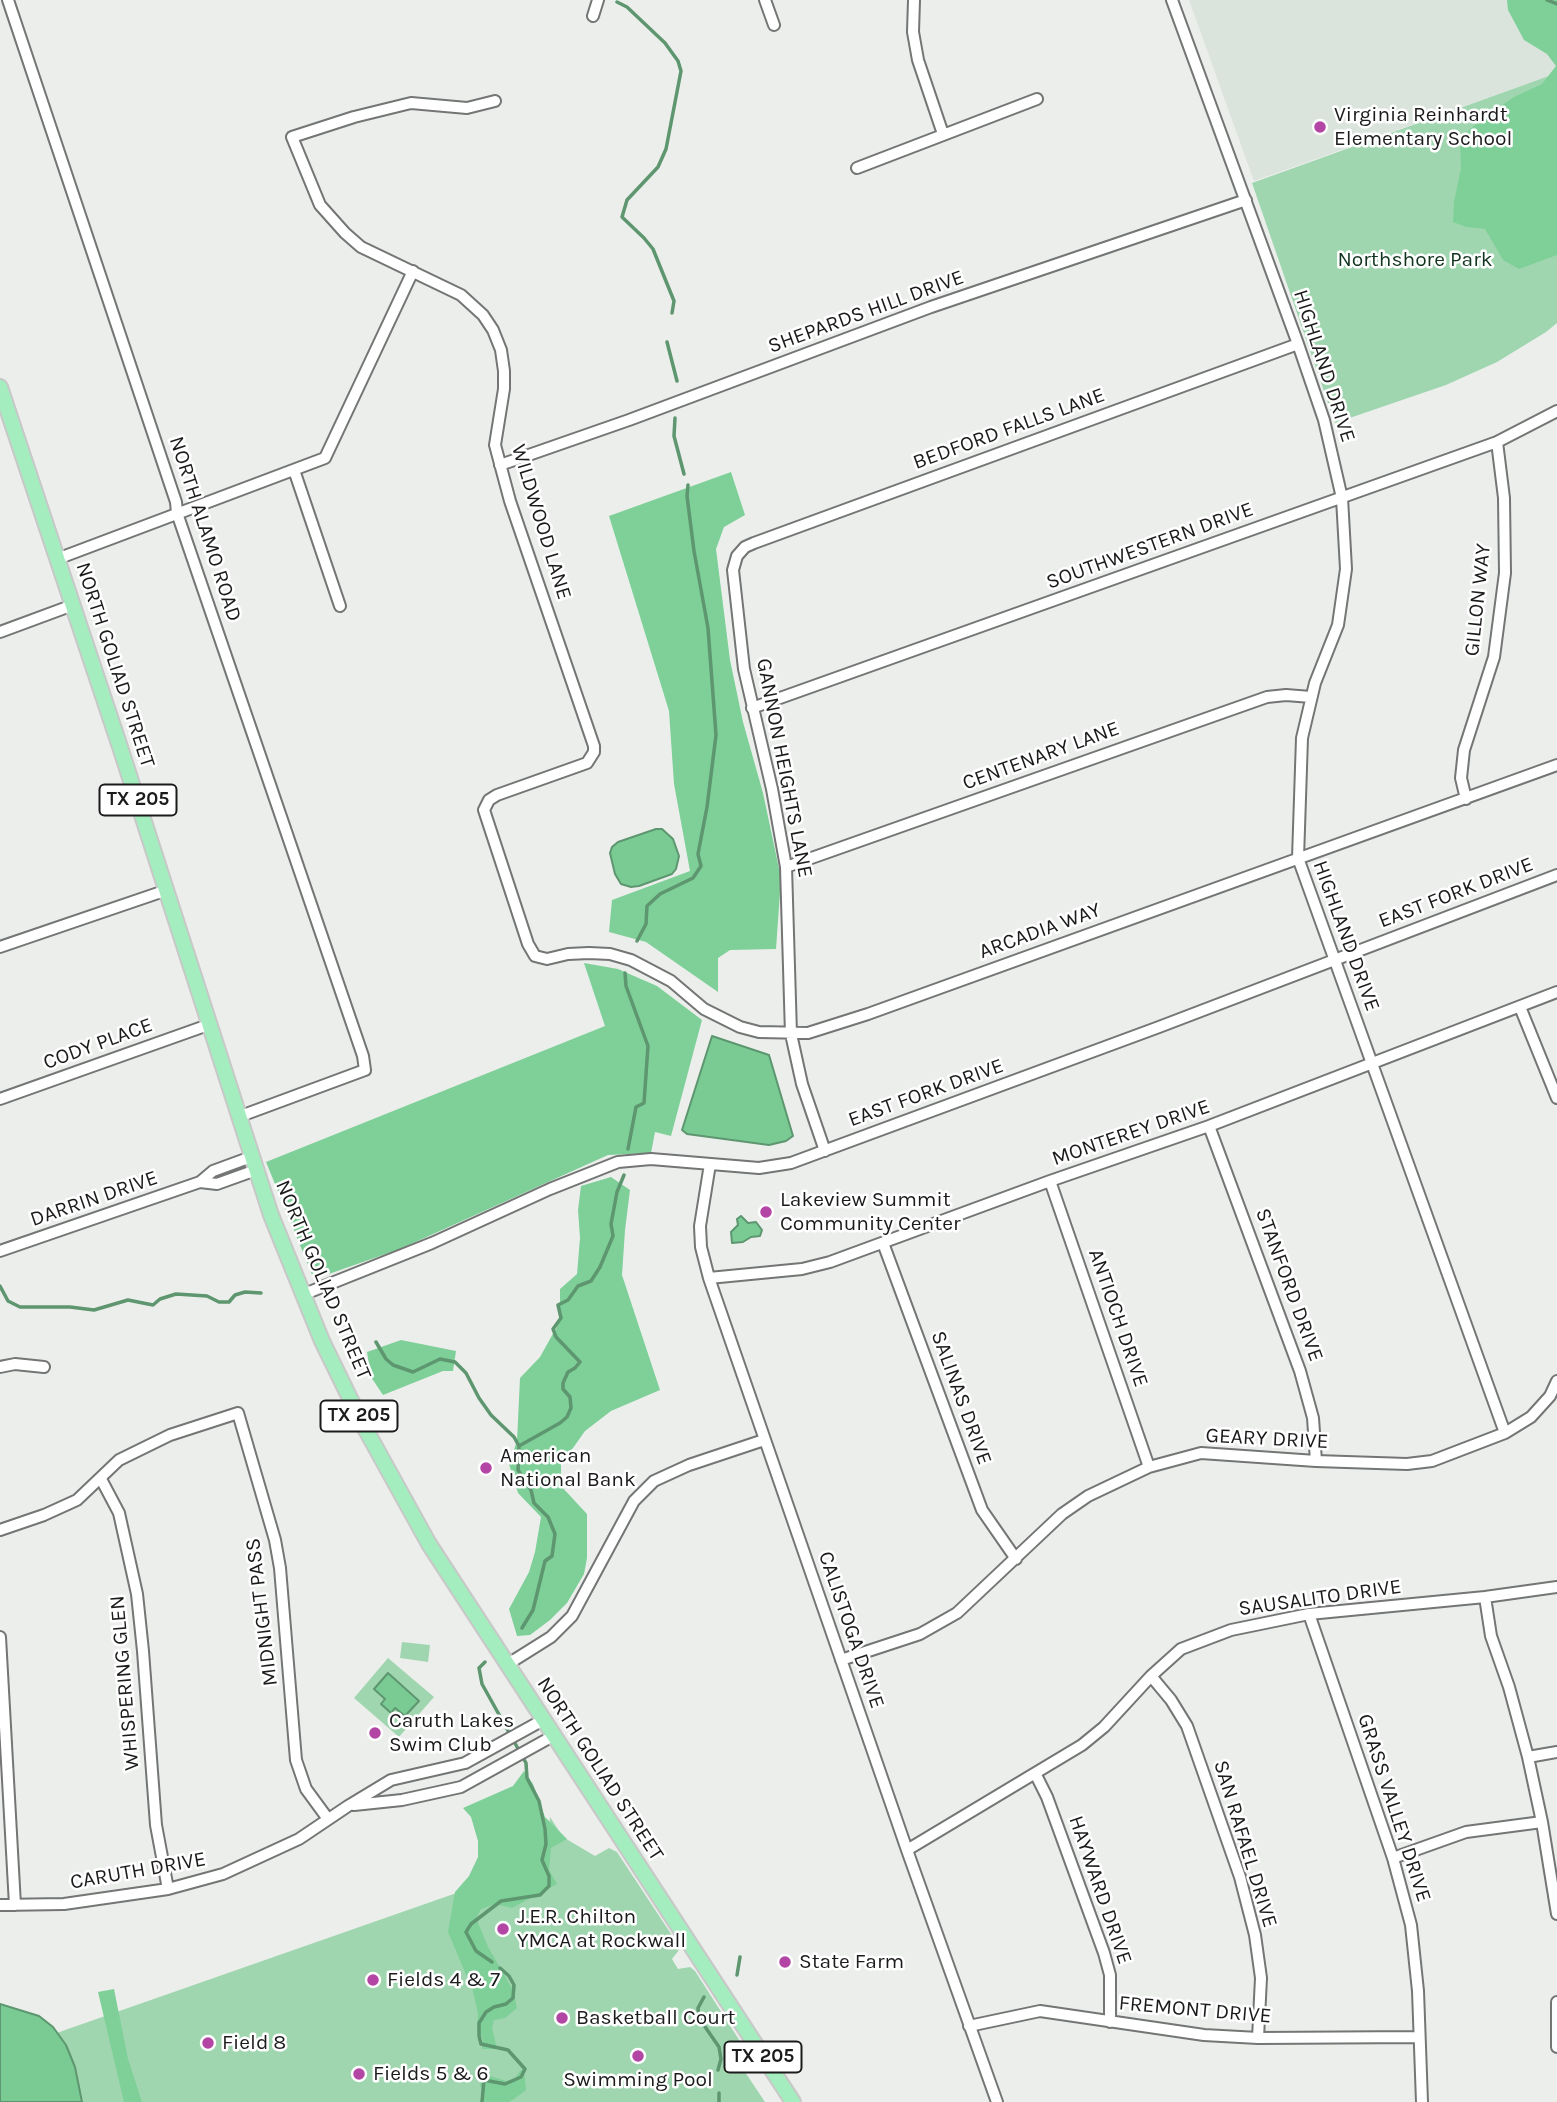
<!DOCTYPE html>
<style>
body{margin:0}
canvas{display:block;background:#eceeec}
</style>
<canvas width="1557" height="2102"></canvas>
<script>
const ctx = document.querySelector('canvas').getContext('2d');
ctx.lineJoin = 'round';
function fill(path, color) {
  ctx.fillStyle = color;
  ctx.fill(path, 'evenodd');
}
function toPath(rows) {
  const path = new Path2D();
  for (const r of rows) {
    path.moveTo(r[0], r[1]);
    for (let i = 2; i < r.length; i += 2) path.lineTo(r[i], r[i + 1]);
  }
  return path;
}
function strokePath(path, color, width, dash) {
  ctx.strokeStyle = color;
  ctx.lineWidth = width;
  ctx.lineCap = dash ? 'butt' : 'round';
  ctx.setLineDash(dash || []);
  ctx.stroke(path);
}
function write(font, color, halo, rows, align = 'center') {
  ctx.font = font + ' Karla,sans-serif';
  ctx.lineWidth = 5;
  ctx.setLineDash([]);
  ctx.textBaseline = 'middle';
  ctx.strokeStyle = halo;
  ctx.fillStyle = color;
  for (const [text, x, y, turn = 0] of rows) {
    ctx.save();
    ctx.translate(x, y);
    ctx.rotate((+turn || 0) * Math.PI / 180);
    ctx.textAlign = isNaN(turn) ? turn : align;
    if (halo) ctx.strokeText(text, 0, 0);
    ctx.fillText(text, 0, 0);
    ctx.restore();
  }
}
fill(toPath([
 [1189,0,1551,0,1557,73,1254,181]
]), '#dae4dc');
fill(toPath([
 [1557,73,1557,323,1546,332,1497,362,1446,385,1335,423,1252,183],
 [402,1642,430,1645,428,1662,400,1658],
 [388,1658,434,1697,399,1737,354,1698],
 [550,1817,563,1837,595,1856,609,1848,617,1852,677,1943,679,1950,672,1959,678,1969,690,1967,695,1971,745,2049,745,2056,739,2063,765,2102,82,2102,48,2036,545,1862]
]), '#a0d6af');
fill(toPath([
 [1507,0,1557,0,1557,255,1519,269,1503,260,1485,229,1466,227,1453,222,1454,202,1461,168,1460,139,1480,120,1514,97,1542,84,1556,66,1547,54,1524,40,1508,10],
 [731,472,745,515,724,527,716,549,730,660,743,722,763,793,781,878,776,949,730,950,718,958,718,992,646,942,609,932,612,900,690,871,674,784,669,711,609,516],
 [584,963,618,969,657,986,702,1020,671,1136,655,1132,651,1153,608,1155,400,1249,323,1276,313,1277,266,1162,605,1026],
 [611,1177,630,1190,625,1230,622,1275,660,1390,611,1411,585,1431,561,1465,561,1486,587,1514,587,1558,584,1574,567,1603,550,1620,530,1635,517,1636,509,1609,529,1572,535,1552,541,1517,518,1493,509,1464,517,1441,520,1378,540,1357,560,1321,560,1289,577,1274,580,1238,578,1210,581,1186],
 [401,1340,456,1351,453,1371,443,1371,383,1395,371,1377,367,1352],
 [524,1771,533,1784,545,1817,567,1839,551,1848,549,1870,557,1884,512,1908,495,1904,481,1909,476,1918,488,1947,513,1990,517,2008,505,2018,494,2020,492,2028,497,2049,482,2049,483,2039,477,2030,478,2014,473,1991,448,1932,455,1892,469,1876,478,1857,478,1841,471,1817,463,1808,513,1786],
 [114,1989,128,2059,142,2102,124,2102,98,1992],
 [524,2069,526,2090,514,2099,509,2102,480,2102,484,2095,480,2085,481,2079,490,2076,506,2081,515,2078,520,2071]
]), '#7ed098');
const water = toPath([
 [656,829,662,829,673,839,679,856,676,869,672,874,639,886,631,887,621,884,615,874,610,853,612,847,618,842,656,829],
 [712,1036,769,1055,793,1136,786,1141,769,1145,687,1134,682,1130,712,1036],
 [741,1216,748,1223,756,1222,762,1230,760,1236,751,1237,743,1242,732,1243,731,1232,738,1225,737,1219,741,1216],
 [388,1673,419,1701,405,1716,395,1708,391,1713,381,1704,385,1699,374,1689,388,1673],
 [0,2004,39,2016,53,2027,66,2045,75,2067,82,2102,0,2102,0,2004]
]);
fill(water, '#79cb93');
strokePath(water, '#5d966f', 2);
strokePath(toPath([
 [1547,0,1557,4],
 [617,2,627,7,665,43,678,61,681,71,666,149,658,167,627,200,622,217,644,238,653,249,674,301,672,313],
 [667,342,677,381],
 [675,418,674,436,684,474],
 [637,941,646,924,647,906,660,894,693,878,701,866,698,854,707,807,716,735,708,628,694,551,687,496,688,485],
 [625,973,626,986,648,1046,644,1103,636,1107,628,1149],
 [0,1286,8,1301,20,1307,70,1307,94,1310,128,1300,153,1305,160,1299,176,1294,207,1296,219,1302,229,1302,235,1295,245,1292,261,1293],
 [376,1342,386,1359,393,1365,413,1372,440,1359,455,1362,466,1373,479,1398,491,1415,514,1437,519,1446],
 [522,1628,533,1610,545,1561,552,1556,555,1534,548,1517,534,1503,531,1490,518,1470,519,1446,560,1423,567,1417,571,1408,570,1397,563,1389,563,1383,568,1372,575,1368,580,1362,556,1337,553,1329,561,1318,558,1305,568,1300,578,1286,591,1281,600,1267,613,1236,611,1224,617,1192,624,1175],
 [485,1662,479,1668,482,1684,526,1763,527,1778,539,1801,545,1829,546,1844,542,1860,549,1876,549,1886,540,1895,501,1901,471,1924,466,1932,476,1951,492,1962],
 [737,1975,740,1957],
 [704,1997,698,2008,699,2018,719,2047,721,2059,718,2070],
 [482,2102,484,2080,505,2084,521,2077,525,2069,508,2050,481,2044,479,2036,479,2023,486,2012,494,2007,506,2004,513,1998,514,1985,509,1976,500,1968],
 [719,2102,719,2093]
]), '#5d966f', 3.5);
const minor = toPath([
 [8,0,176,502,177,513,363,1056,365,1070,238,1117],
 [765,0,774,25],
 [914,0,913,32,918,60,943,134],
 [1172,0,1298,344,1324,420,1342,498,1346,569,1338,625,1315,683,1302,738,1298,858,1505,1433],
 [593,16,598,0],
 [495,101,467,108,411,103,354,117,292,137,320,205,345,233,361,247,461,295,483,315,493,330,501,350,504,371,504,389,495,445,510,501,594,746,594,752,587,763,497,795,489,800,484,810,528,944,535,956,547,959,568,954,589,953,610,954,631,960,671,981,704,1009,740,1027,759,1032,808,1033,868,1014,1557,765],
 [857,168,1037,99],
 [500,465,629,420,931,307,1246,200],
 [294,470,340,606],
 [57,559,325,458,413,271],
 [0,632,73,605],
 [752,708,1497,442,1557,411],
 [1466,799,1461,778,1464,750,1494,657,1505,573,1504,498,1497,442],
 [786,867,1267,697,1286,695,1311,697],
 [0,947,167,890],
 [1520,1007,1557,1098],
 [0,1099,208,1025],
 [1209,1126,1300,1371,1313,1418,1316,1461],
 [825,1151,802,1084,791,1034,786,867,772,789,744,669,733,570,737,556,745,547,754,543,1298,344],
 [710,1164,700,1226,701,1247,709,1278,907,1850,997,2102],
 [1050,1181,1149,1467],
 [200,1182,217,1184,256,1170],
 [883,1243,982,1510,1016,1559],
 [0,1251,200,1182,213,1171,251,1157],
 [709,1278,802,1269,830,1262,1050,1181,1209,1126,1557,992],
 [302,1295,432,1243,550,1189,618,1162,651,1159,759,1168,791,1163,1159,1027,1557,875],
 [0,1367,15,1364,44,1367],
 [101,1479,119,1513,137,1594,143,1651,156,1825,168,1889],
 [0,1530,44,1515,77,1500,119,1460,170,1435,238,1413,275,1540,280,1568,296,1760,306,1789,328,1819],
 [1485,1597,1491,1636,1509,1687,1528,1757,1542,1822,1557,1914],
 [1309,1614,1393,1858,1411,1925,1418,1991,1422,2102],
 [0,1637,15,1905],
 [841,1660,920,1634,957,1613,1062,1514,1088,1496,1149,1467,1201,1453,1316,1461,1407,1464,1432,1461,1505,1433,1531,1417,1550,1396,1557,1381],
 [508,1664,551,1637,572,1616,634,1501,654,1481,689,1465,764,1440],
 [1151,1676,1171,1700,1187,1726,1240,1877,1255,1935,1261,1978,1258,2038],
 [1528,1757,1557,1752],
 [1036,1775,1047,1797,1104,1953,1110,1975,1110,2022],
 [354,1805,402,1800,461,1787,553,1736],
 [907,1850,1082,1745,1104,1727,1151,1676,1181,1649,1231,1630,1309,1614,1485,1597,1557,1587],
 [1393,1858,1466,1832,1542,1822],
 [0,1905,64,1904,168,1889,223,1874,299,1839,348,1806,391,1780,465,1763,543,1720],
 [1557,2002,1557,2047],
 [969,2026,1040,2011,1204,2035,1258,2038,1419,2037]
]);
const major = toPath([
 [0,387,120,747,271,1215,322,1341,361,1421,429,1544,793,2102]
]);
strokePath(minor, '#737674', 14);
strokePath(major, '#c8c8c8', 18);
strokePath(minor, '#fff', 10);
strokePath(major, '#a3edbe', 14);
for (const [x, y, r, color] of [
 [1320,127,7,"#b346a4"],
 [766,1212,7,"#b346a4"],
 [486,1468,7,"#b346a4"],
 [375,1733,7,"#b346a4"],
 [503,1929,7,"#b346a4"],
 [785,1962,7,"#b346a4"],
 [373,1980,7,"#b346a4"],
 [562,2018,7,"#b346a4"],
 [208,2043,7,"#b346a4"],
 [638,2056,7,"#b346a4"],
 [359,2074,7,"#b346a4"]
]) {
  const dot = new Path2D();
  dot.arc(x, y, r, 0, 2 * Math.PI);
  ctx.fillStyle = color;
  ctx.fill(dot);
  strokePath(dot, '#fff', 2.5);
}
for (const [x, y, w] of [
 [138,800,77],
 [359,1416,77],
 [763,2057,77]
]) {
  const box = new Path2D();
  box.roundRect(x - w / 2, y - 15.5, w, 31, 5);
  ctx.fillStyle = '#fff';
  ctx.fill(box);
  strokePath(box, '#1b1b1b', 2);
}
write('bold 19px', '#1b1b1b', null, [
 ["TX 205",138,800],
 ["TX 205",359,1416],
 ["TX 205",763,2057]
]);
write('21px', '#1b1b1b', '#fff', [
 ["Virginia Reinhardt",1334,115],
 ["Elementary School",1334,139],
 ["Lakeview Summit",780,1200],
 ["Community Center",780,1224],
 ["American",500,1456],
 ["National Bank",500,1480],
 ["Caruth Lakes",389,1721],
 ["Swim Club",389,1745],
 ["J.E.R. Chilton",517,1917],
 ["YMCA at Rockwall",517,1941],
 ["State Farm",799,1962],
 ["Fields 4 & 7",387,1980],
 ["Basketball Court",576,2018],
 ["Field 8",222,2043],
 ["Fields 5 & 6",373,2074],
 ["Swimming Pool",638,2080,"center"]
], 'left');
write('21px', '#12351f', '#fff', [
 ["Northshore Park",1415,260]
]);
write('21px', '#1b1b1b', '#fff', [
 ["SHEPARDS HILL DRIVE",866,312,-20],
 ["HIGHLAND DRIVE",1324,366,72],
 ["BEDFORD FALLS LANE",1009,429,-20],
 ["WILDWOOD LANE",541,522,73],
 ["NORTH ALAMO ROAD",205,529,72],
 ["SOUTHWESTERN DRIVE",1150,546,-20],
 ["GILLON WAY",1478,600,-84],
 ["NORTH GOLIAD STREET",115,665,72],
 ["CENTENARY LANE",1041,756,-20],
 ["GANNON HEIGHTS LANE",784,768,79],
 ["EAST FORK DRIVE",1456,893,-21],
 ["ARCADIA WAY",1040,931,-20],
 ["HIGHLAND DRIVE",1346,936,70],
 ["CODY PLACE",98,1044,-20],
 ["EAST FORK DRIVE",926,1093,-20],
 ["MONTEREY DRIVE",1131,1133,-19],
 ["DARRIN DRIVE",94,1199,-19],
 ["NORTH GOLIAD STREET",323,1280,67],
 ["STANFORD DRIVE",1289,1285,70],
 ["ANTIOCH DRIVE",1118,1318,71],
 ["SALINAS DRIVE",961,1398,70],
 ["GEARY DRIVE",1267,1439,3],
 ["SAUSALITO DRIVE",1320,1598,-8],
 ["MIDNIGHT PASS",262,1612,-97],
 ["CALISTOGA DRIVE",851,1630,71],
 ["WHISPERING GLEN",125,1683,-95],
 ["NORTH GOLIAD STREET",600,1769,57],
 ["GRASS VALLEY DRIVE",1394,1808,72],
 ["SAN RAFAEL DRIVE",1245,1844,73],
 ["CARUTH DRIVE",138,1871,-10],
 ["HAYWARD DRIVE",1100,1890,71],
 ["FREMONT DRIVE",1195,2010,5]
]);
</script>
